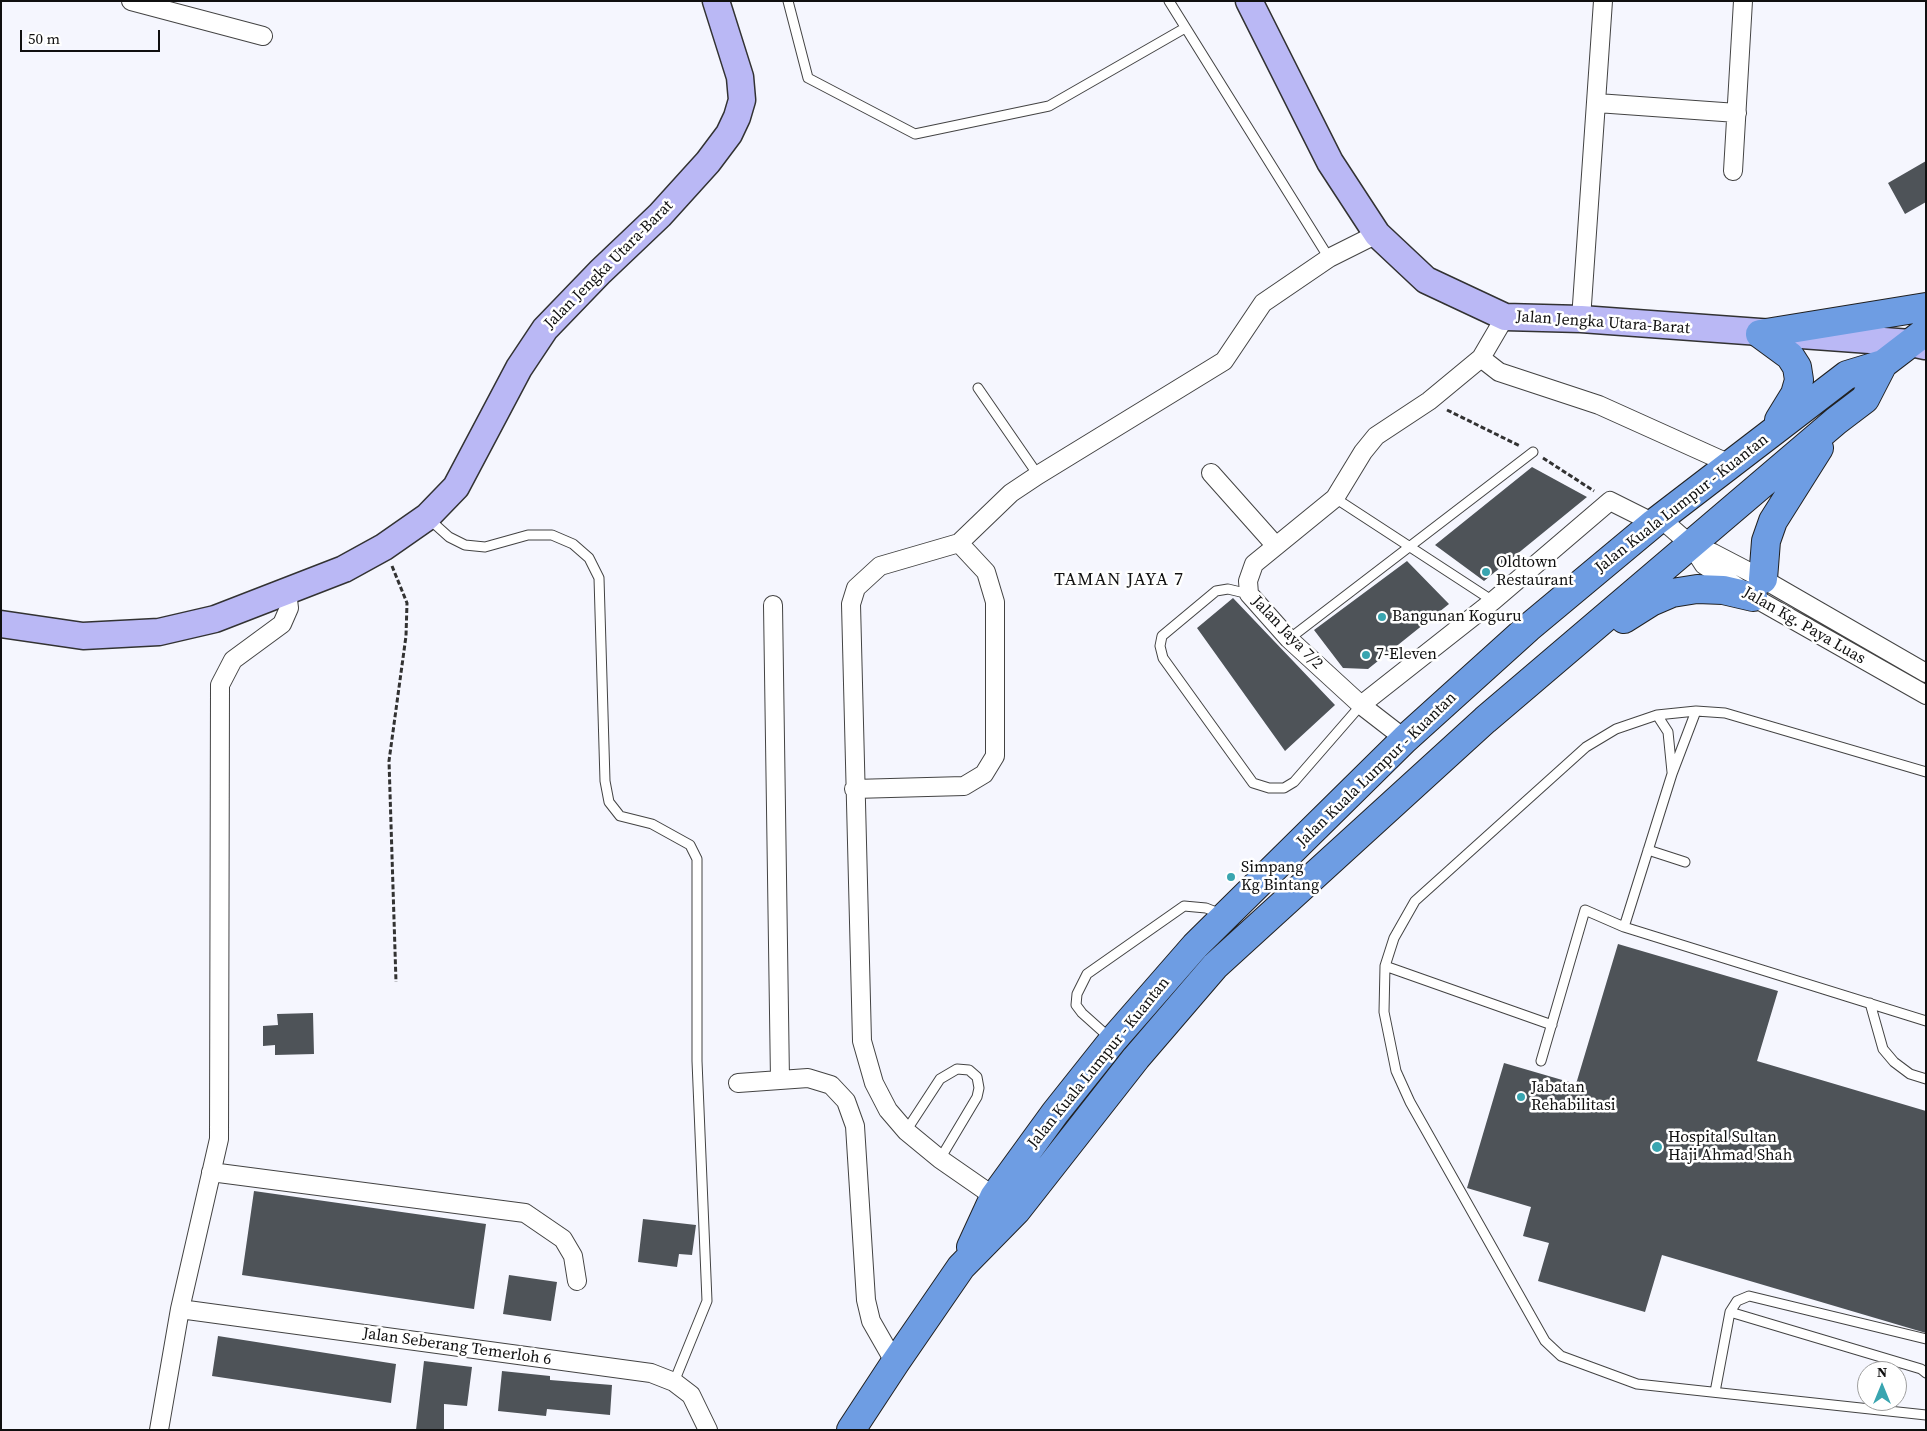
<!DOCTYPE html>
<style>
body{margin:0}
#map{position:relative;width:1927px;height:1431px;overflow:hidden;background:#f5f6fe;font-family:"Source Serif 4",serif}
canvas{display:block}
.frame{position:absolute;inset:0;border:2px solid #101010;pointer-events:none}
.north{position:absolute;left:1857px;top:1361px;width:50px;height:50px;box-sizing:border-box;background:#fff;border:1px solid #9f9f9f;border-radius:50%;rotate:0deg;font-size:14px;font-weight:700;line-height:20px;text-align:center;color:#101010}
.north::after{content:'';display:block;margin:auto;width:18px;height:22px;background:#39a5b0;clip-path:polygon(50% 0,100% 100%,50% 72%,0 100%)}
.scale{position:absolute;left:20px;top:30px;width:140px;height:22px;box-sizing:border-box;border:2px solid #101010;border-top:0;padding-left:6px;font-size:15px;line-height:18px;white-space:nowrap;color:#101010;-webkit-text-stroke:4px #fff;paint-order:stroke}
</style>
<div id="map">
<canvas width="1927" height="1431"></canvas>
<div class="frame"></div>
<div class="north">N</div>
<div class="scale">50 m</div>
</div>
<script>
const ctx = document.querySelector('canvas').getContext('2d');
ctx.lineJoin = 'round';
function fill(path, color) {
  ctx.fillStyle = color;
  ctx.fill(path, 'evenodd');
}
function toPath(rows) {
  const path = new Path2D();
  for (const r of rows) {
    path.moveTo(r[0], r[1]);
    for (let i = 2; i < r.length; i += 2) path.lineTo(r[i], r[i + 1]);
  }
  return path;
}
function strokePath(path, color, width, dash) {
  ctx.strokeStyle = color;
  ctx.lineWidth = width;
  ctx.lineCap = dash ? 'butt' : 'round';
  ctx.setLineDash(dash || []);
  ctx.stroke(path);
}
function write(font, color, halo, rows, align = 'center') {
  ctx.font = font + ' "Source Serif 4",serif';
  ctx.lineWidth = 5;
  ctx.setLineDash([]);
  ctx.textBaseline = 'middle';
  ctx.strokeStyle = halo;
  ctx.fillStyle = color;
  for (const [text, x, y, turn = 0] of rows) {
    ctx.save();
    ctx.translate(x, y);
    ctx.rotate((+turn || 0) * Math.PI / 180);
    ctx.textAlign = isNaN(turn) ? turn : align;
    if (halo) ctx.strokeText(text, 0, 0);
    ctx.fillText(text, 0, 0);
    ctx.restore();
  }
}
fill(toPath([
 [1926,161,1926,202,1905,214,1888,183],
 [1532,467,1587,497,1484,581,1435,545],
 [1407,561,1449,604,1368,669,1343,668,1314,630],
 [1233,598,1335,705,1285,751,1197,628],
 [1618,944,1778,991,1757,1061,1926,1111,1926,1333,1662,1255,1645,1312,1538,1281,1549,1243,1523,1236,1531,1207,1467,1188,1504,1063,1576,1084],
 [313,1013,314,1054,275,1055,275,1045,263,1046,263,1026,278,1025,277,1014],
 [254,1191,486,1224,474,1309,242,1275],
 [643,1219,696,1225,692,1255,679,1254,677,1267,638,1262],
 [509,1275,557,1282,551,1321,503,1314],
 [218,1336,396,1364,391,1403,212,1376],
 [424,1361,472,1367,467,1406,444,1404,444,1430,416,1430],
 [502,1371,550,1376,550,1380,612,1385,610,1415,547,1409,546,1416,498,1411]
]), '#4e5358');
const lane = toPath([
 [788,1,808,78,915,134,1049,106,1185,28],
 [1169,1,1329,258],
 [978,388,1038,475],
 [1335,498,1493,601],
 [429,519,449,537,465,545,485,547,528,535,552,535,573,544,589,558,599,578,605,781,609,802,620,816,652,824,690,845,697,859,697,1061,707,1301,674,1382],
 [1249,594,1228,589,1216,591,1162,636,1160,646,1163,658,1253,783,1269,788,1284,788,1294,782,1361,705],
 [1289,639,1533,452],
 [1657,715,1668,732,1672,772],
 [1926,772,1725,713,1696,711,1657,715,1616,729,1586,747,1415,901,1394,938,1385,966,1384,1012,1396,1071,1410,1102,1545,1341,1561,1356,1637,1384,1926,1415],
 [1648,850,1685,862],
 [1624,927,1672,774,1696,711],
 [1385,966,1552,1025],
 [1870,1003,1883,1049,1894,1062,1910,1074,1926,1079],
 [1111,1039,1082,1013,1076,1005,1077,994,1087,974,1184,906,1206,908,1221,914],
 [1541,1061,1585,910,1624,927,1926,1021],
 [906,1131,940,1079,957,1069,969,1070,977,1077,979,1088,977,1097,940,1159],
 [1730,1312,1921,1369,1926,1373],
 [1715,1392,1730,1312,1737,1301,1749,1296,1926,1339]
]);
const street = toPath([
 [131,1,263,36],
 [1597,103,1737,113],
 [1733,171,1743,1],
 [1581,319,1603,1],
 [1481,358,1499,372,1599,405,1730,464],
 [1211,473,1276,546],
 [1660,518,1691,545,1704,565,1753,597,1926,695],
 [1691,545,1713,553,1763,579,1926,673],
 [773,605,780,1080],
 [1361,705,1493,601,1610,501,1654,523],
 [1405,739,1361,705,1289,639,1249,594,1248,581,1254,564,1335,498,1363,452,1376,436,1429,401,1481,358,1505,317],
 [854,789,964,786,984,774,995,756,995,602,986,572,959,543],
 [738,1083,808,1078,831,1085,846,1101,855,1126,866,1300,871,1321,895,1363],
 [211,1172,525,1213,563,1239,573,1256,577,1281],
 [1002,1202,940,1159,906,1131,888,1110,874,1083,862,1041,851,604,856,588,880,566,959,543,1011,493,1038,475,1224,361,1263,303,1329,258,1377,234],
 [180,1309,651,1373,674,1382,691,1395,708,1430],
 [159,1430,180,1309,219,1139,220,685,233,660,282,624,289,608,287,592]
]);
const secondary = toPath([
 [1249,1,1330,162,1377,234,1426,280,1505,317,1581,319,1911,343,1925,346],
 [1,624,83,636,159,632,215,619,344,569,384,547,427,517,456,487,519,368,545,329,600,272,660,215,708,162,729,134,737,117,742,100,740,77,716,1]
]);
const highway = toPath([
 [1760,334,1926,307],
 [1760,334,1790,356,1797,367,1799,380,1795,394,1779,420],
 [1763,579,1766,541,1773,521,1819,448],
 [1624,619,1651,602,1672,593,1697,589,1723,590,1753,597],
 [971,1247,994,1197,1055,1113,1113,1040,1195,946,1405,739,1528,628,1654,523,1847,375,1883,364,1926,331],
 [851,1430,895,1363,961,1267,1016,1211,1136,1058,1215,966,1485,720,1836,421,1865,399,1883,364]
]);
strokePath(lane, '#434343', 11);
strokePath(street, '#434343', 20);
strokePath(secondary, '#323232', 29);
strokePath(highway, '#212121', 30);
strokePath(toPath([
 [1447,410,1520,446],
 [1543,458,1594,491],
 [392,566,407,603,406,636,389,761,396,982]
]), '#323232', 3, [5, 2.5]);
strokePath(lane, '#fff', 9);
strokePath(street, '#fff', 18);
strokePath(secondary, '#bab8f5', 26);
strokePath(highway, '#6e9de3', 28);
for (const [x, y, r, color] of [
 [1486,572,5,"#39a5b0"],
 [1382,617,5,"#39a5b0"],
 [1366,655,5,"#39a5b0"],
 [1231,877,5,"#39a5b0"],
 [1521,1097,5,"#39a5b0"],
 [1657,1147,6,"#39a5b0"]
]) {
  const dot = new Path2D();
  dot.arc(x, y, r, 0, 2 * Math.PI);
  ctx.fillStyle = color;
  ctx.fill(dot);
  strokePath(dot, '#fff', 2);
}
write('16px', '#101010', '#fff', [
 ["Jalan Jengka Utara-Barat",609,265,-45],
 ["Jalan Jengka Utara-Barat",1603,323,4],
 ["Jalan Kuala Lumpur - Kuantan",1682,504,-38],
 ["Jalan Kg. Paya Luas",1804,626,30],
 ["Jalan Jaya 7/2",1287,633,46],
 ["Jalan Kuala Lumpur - Kuantan",1377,770,-44],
 ["Jalan Kuala Lumpur - Kuantan",1099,1063,-51],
 ["Jalan Seberang Temerloh 6",457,1347,8]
]);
write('16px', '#101010', '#fff', [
 ["Oldtown",1496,563],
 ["Restaurant",1496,581],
 ["Bangunan Koguru",1392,617],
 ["7-Eleven",1376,655],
 ["Simpang",1241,868],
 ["Kg Bintang",1241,886],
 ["Jabatan",1531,1088],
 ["Rehabilitasi",1531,1106],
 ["Hospital Sultan",1668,1138],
 ["Haji Ahmad Shah",1668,1156]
], 'left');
ctx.letterSpacing = '1px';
write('18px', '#101010', '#fff', [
 ["TAMAN JAYA 7",1119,580]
]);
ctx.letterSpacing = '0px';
</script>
